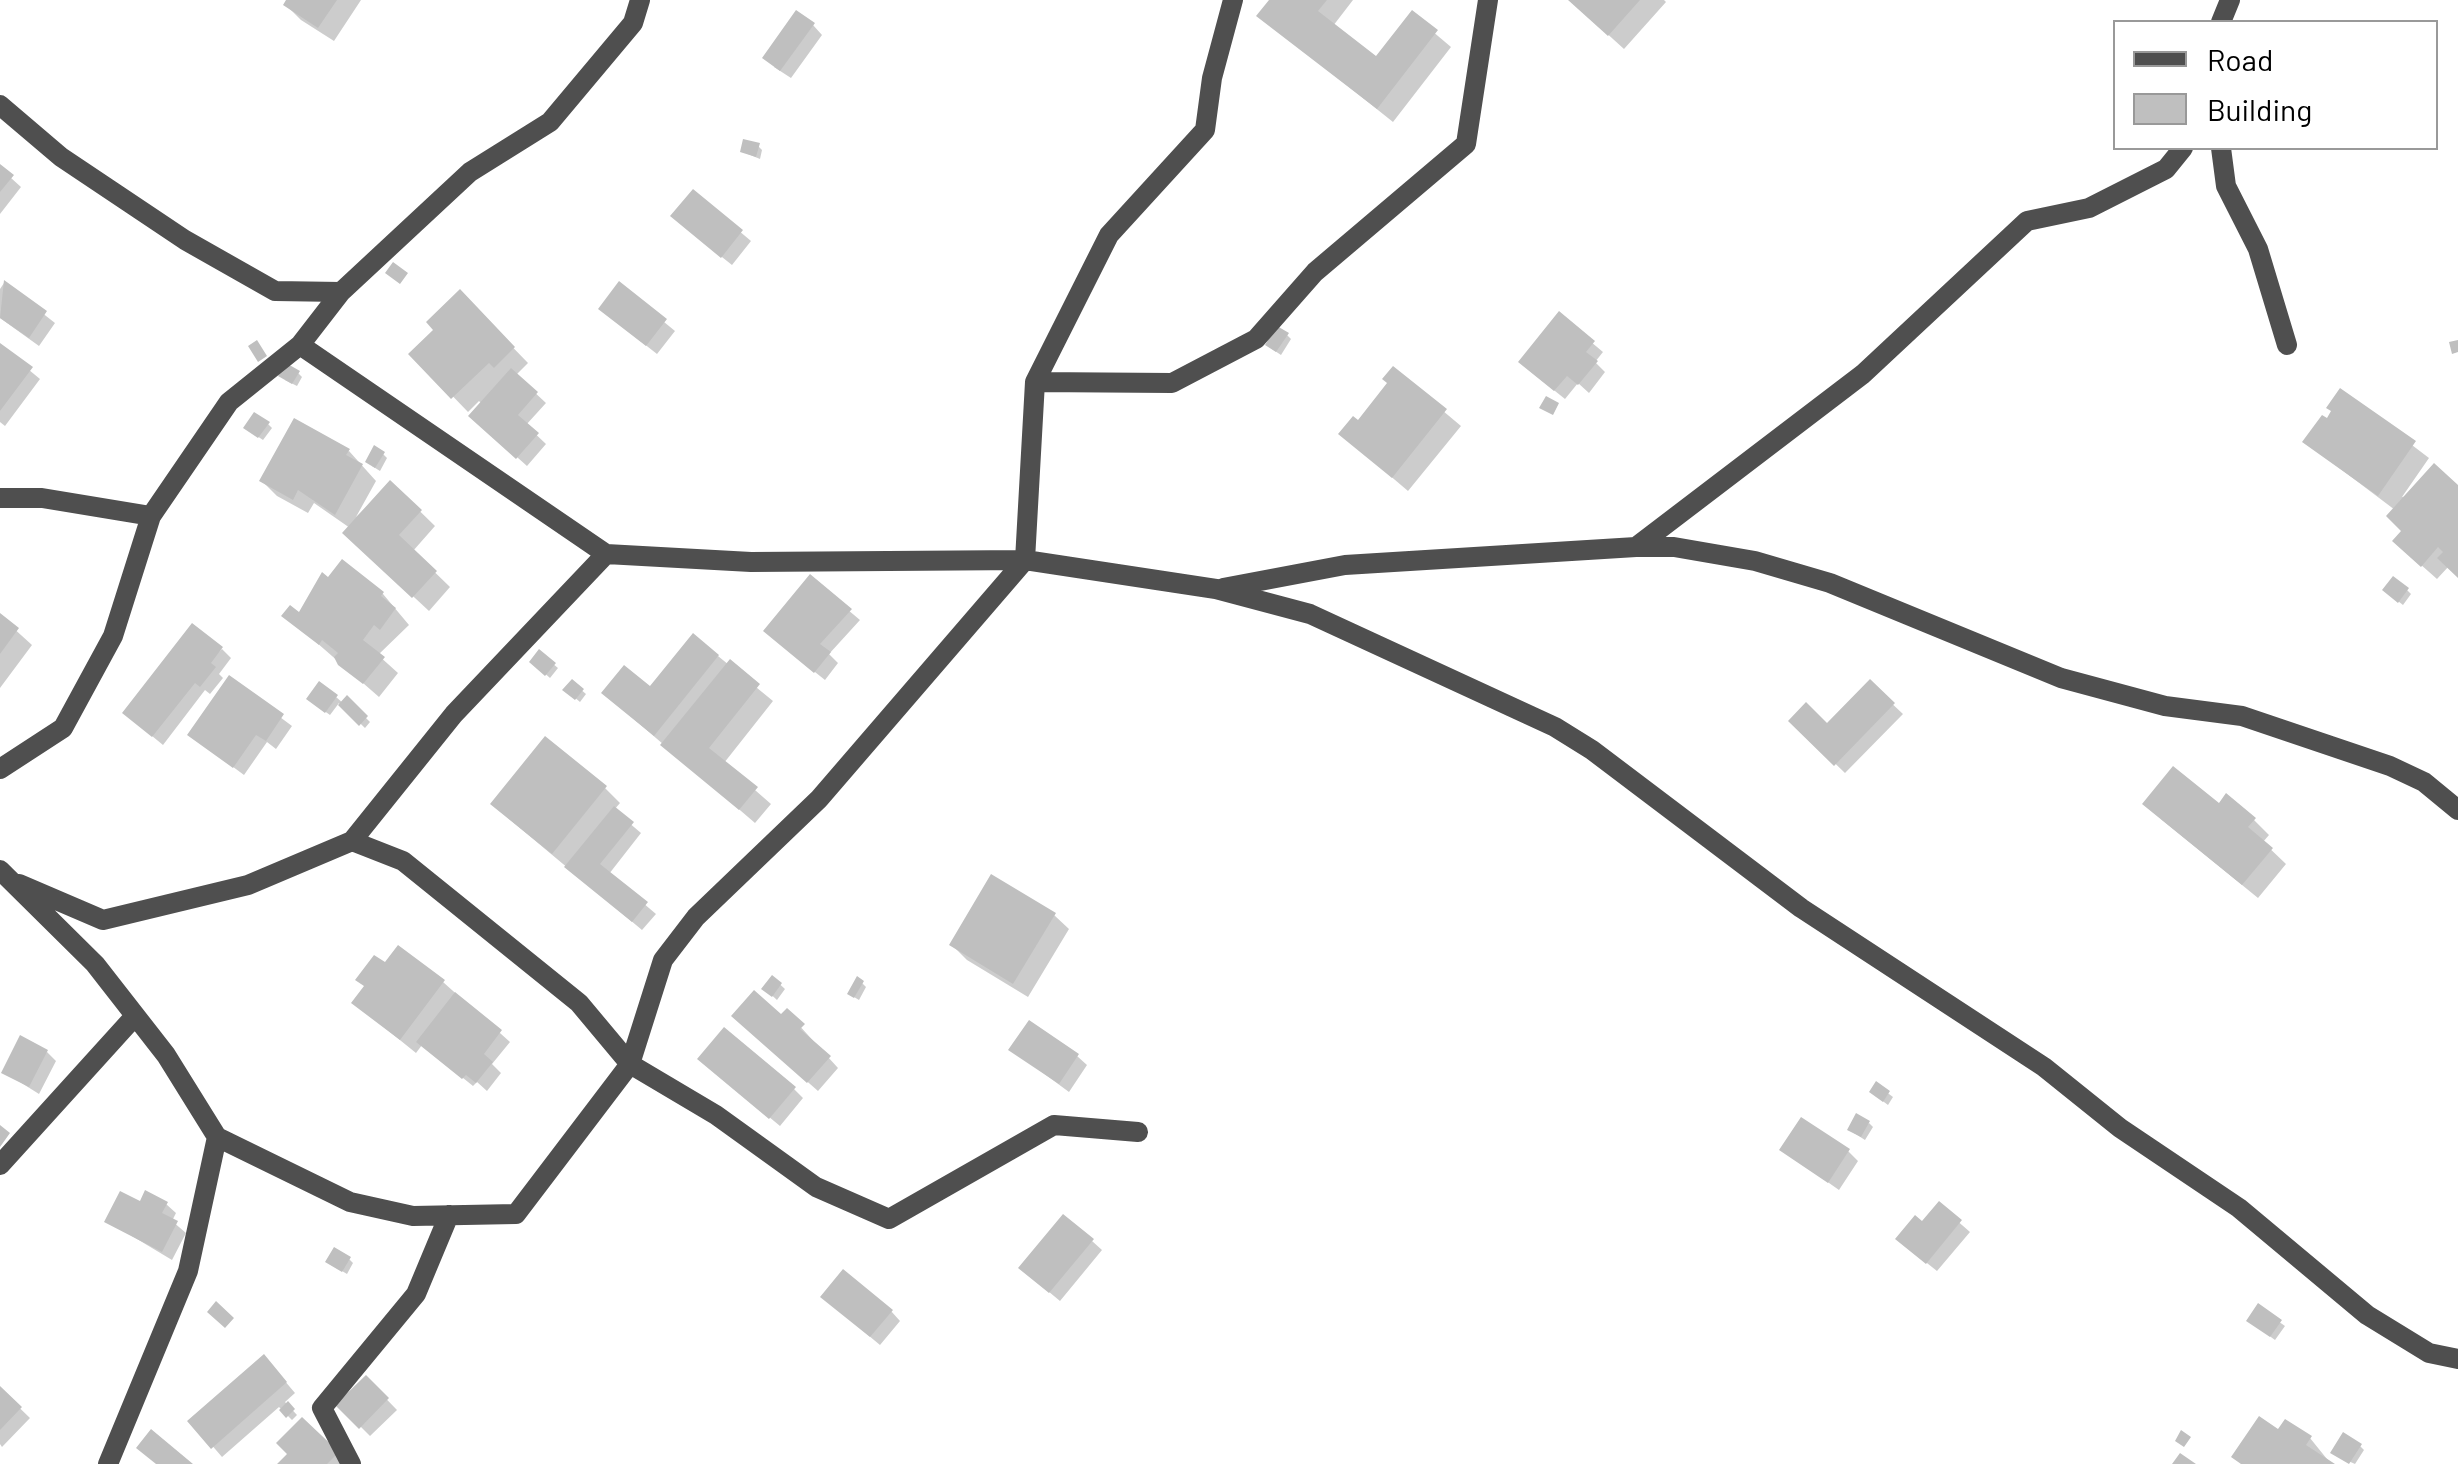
<!DOCTYPE html>
<style>
body{margin:0}
#map{position:relative;width:2458px;height:1464px;overflow:hidden;background:#fff;font-family:Barlow,sans-serif}
canvas{display:block}
.legend{position:absolute;left:2113px;top:20px;width:325px;height:130px;box-sizing:border-box;background:#fff;border:2px solid #999;margin:0;padding:12px 18px;list-style:none;font-size:30px;color:#000}
.legend li{display:flex;align-items:center;gap:20px;height:50px}
.legend b{width:50px;border:2px solid #999}
</style>
<div id="map">
<canvas width="2458" height="1464"></canvas>
<ul class="legend">
<li><b style="height:12px;background:#4f4f4f"></b>Road</li>
<li><b style="height:28px;background:#bfbfbf"></b>Building</li>
</ul>
</div>
<script>
const ctx = document.querySelector('canvas').getContext('2d');
ctx.lineJoin = 'round';
function fill(path, color) {
  ctx.fillStyle = color;
  ctx.fill(path, 'evenodd');
}
function toPath(rows) {
  const path = new Path2D();
  for (const r of rows) {
    path.moveTo(r[0], r[1]);
    for (let i = 2; i < r.length; i += 2) path.lineTo(r[i], r[i + 1]);
  }
  return path;
}
function strokePath(path, color, width, dash) {
  ctx.strokeStyle = color;
  ctx.lineWidth = width;
  ctx.lineCap = dash ? 'butt' : 'round';
  ctx.setLineDash(dash || []);
  ctx.stroke(path);
}
fill(toPath([
 [289,0,361,0,334,41,301,20,286,5],
 [1272,0,1353,0,1333,26,1377,60,1412,14,1451,47,1393,122,1260,16],
 [1570,0,1664,0,1666,2,1624,49],
 [813,25,822,35,791,78,774,67],
 [758,146,762,150,760,159,743,152],
 [0,168,21,187,0,214],
 [693,192,751,241,732,265,683,226],
 [4,283,55,323,39,346,0,318,0,289],
 [619,285,675,331,657,354,611,318],
 [460,293,528,363,516,375,546,403,526,425,546,444,527,466,481,425,482,404,479,401,468,412,412,354,437,330],
 [1559,315,1603,352,1595,362,1605,372,1589,393,1578,383,1565,399,1530,371],
 [1287,335,1291,339,1281,355,1272,349],
 [0,346,40,379,5,426,0,422],
 [1393,369,1461,426,1408,491,1341,434,1358,424,1390,384],
 [298,373,302,377,297,386,285,380],
 [2341,391,2429,458,2402,497,2458,488,2458,575,2449,566,2437,579,2411,556,2395,510,2305,442,2327,422],
 [268,424,272,428,263,440,251,432],
 [349,451,376,481,356,517,391,483,435,526,413,551,450,587,429,611,360,547,350,528,314,503,308,513,277,496,262,481],
 [383,454,387,458,380,471,372,466],
 [343,562,383,594,409,625,378,655,398,673,379,697,285,615,300,616],
 [810,578,860,620,829,654,838,663,825,680,776,641],
 [2407,590,2411,594,2403,605,2389,594],
 [0,616,32,645,0,688],
 [222,649,231,658,219,674,223,678,210,694,205,690,163,745,135,722],
 [540,653,558,668,550,678,532,662],
 [718,656,773,701,724,763,771,804,755,823,614,702],
 [229,679,292,726,276,749,267,742,244,775,190,735],
 [572,682,586,694,580,702,566,690],
 [1870,683,1903,714,1845,773,1791,721,1828,727],
 [336,697,343,703,347,699,370,722,365,728,339,703,330,715,313,703],
 [605,788,620,803,614,810,641,833,609,874,656,914,642,930,508,818],
 [2219,806,2254,820,2269,835,2263,842,2286,864,2258,898,2161,819],
 [1054,915,1069,929,1028,997,967,960,952,945],
 [385,966,443,982,510,1042,492,1064,501,1073,487,1091,477,1082,473,1086,422,1045,416,1053,354,1003],
 [773,978,785,989,777,1000,765,989],
 [862,983,866,987,859,1000,854,997],
 [787,1012,838,1068,818,1091,744,1026,782,1018],
 [1012,1050,1077,1056,1087,1065,1069,1092],
 [47,1052,56,1061,39,1094,4,1072],
 [710,1068,794,1089,803,1098,780,1126],
 [1877,1085,1893,1097,1888,1105,1876,1096],
 [1869,1123,1873,1127,1865,1140,1854,1133],
 [1782,1150,1848,1151,1858,1161,1839,1190],
 [141,1204,166,1204,176,1213,172,1221,186,1233,172,1260,107,1221],
 [1939,1205,1970,1232,1937,1271,1908,1248],
 [1092,1241,1102,1250,1060,1301,1031,1277],
 [349,1259,353,1263,347,1274,332,1265],
 [833,1306,891,1311,900,1321,880,1345],
 [2258,1307,2285,1326,2275,1340,2253,1324],
 [273,1367,295,1393,285,1402,297,1415,292,1420,279,1407,222,1457,191,1421],
 [366,1378,397,1410,370,1436,339,1405],
 [0,1389,30,1418,2,1447,0,1444],
 [302,1420,345,1464,281,1464,291,1454],
 [2310,1438,2331,1464,2241,1464],
 [2360,1446,2364,1450,2355,1464,2337,1456]
]), '#0003');
fill(toPath([
 [286,0,337,0,318,28,283,5],
 [1269,0,1327,0,1318,11,1376,56,1412,10,1438,30,1377,109,1256,16],
 [1568,0,1640,0,1608,36],
 [796,10,815,23,780,71,762,58],
 [743,139,760,143,756,157,740,152],
 [0,164,14,175,0,192],
 [693,189,743,230,721,258,670,216],
 [393,262,408,273,400,284,385,273],
 [4,280,47,311,29,338,0,318],
 [619,281,667,319,646,346,598,309],
 [460,289,515,347,494,368,489,363,451,399,408,354,433,330,426,322],
 [1559,311,1595,341,1586,352,1598,361,1578,385,1567,376,1554,391,1518,362],
 [1277,326,1289,333,1276,352,1265,345],
 [257,340,267,356,258,362,248,346],
 [2458,340,2458,352,2452,354,2449,342],
 [0,343,33,367,0,411],
 [286,363,300,371,292,384,278,376],
 [1393,366,1447,409,1392,478,1338,434,1353,416,1358,420,1387,383,1382,379],
 [511,368,538,392,518,415,539,433,516,459,468,416],
 [2340,388,2416,441,2378,496,2302,442,2322,415,2327,418,2331,411,2326,408],
 [1546,396,1559,403,1553,415,1539,408],
 [254,412,270,422,258,438,243,428],
 [294,418,350,449,346,455,363,464,335,515,298,490,293,500,259,481],
 [374,445,385,452,375,468,365,462],
 [2434,463,2458,485,2458,578,2437,558,2443,552,2438,547,2421,567,2392,541,2401,531,2386,516],
 [390,480,422,510,399,535,437,571,412,598,342,533],
 [342,559,384,592,381,596,396,608,380,630,374,625,363,640,385,657,363,684,338,665,334,657,338,653,322,640,319,645,281,616,290,605,299,612,322,572,328,577],
 [810,574,852,609,820,644,831,652,814,673,763,631],
 [2393,576,2409,588,2398,603,2382,590],
 [0,613,19,628,0,654],
 [192,623,223,647,211,663,216,667,200,687,195,683,152,737,122,713],
 [693,633,719,655,654,736,601,693,624,665,650,686],
 [539,649,556,663,545,676,529,662],
 [730,659,760,684,709,748,758,787,739,810,660,745],
 [229,675,284,714,266,741,256,735,233,768,187,735],
 [572,679,584,689,575,700,562,690],
 [1870,679,1895,703,1834,766,1788,721,1806,702,1827,723],
 [319,681,338,695,325,713,306,699],
 [347,695,368,716,359,726,338,705],
 [545,736,607,786,552,854,490,804],
 [2173,766,2219,803,2226,793,2256,818,2248,827,2273,848,2242,885,2142,804],
 [614,806,634,822,600,864,648,902,632,922,564,867],
 [991,874,1056,913,1013,984,949,945],
 [398,945,445,980,400,1040,351,1003,364,986,355,980,374,955,385,962],
 [772,975,782,983,772,997,761,989],
 [857,976,864,981,854,998,847,994],
 [754,990,781,1014,787,1008,805,1024,800,1029,831,1056,807,1083,731,1016],
 [455,992,502,1030,484,1054,493,1062,476,1083,466,1075,462,1079,416,1042],
 [1029,1020,1079,1054,1059,1084,1008,1050],
 [724,1027,796,1087,769,1119,697,1059],
 [20,1035,48,1050,29,1087,1,1073],
 [1876,1081,1890,1091,1883,1102,1869,1092],
 [1856,1113,1870,1121,1861,1137,1847,1130],
 [1801,1117,1850,1149,1828,1183,1779,1150],
 [0,1125,10,1133,0,1147],
 [145,1190,168,1202,162,1213,178,1221,162,1252,104,1222,120,1191,140,1201],
 [1939,1201,1962,1220,1926,1264,1895,1239,1915,1215,1922,1221],
 [1063,1214,1094,1239,1049,1293,1018,1268],
 [334,1247,351,1257,342,1272,325,1262],
 [843,1269,893,1310,870,1337,820,1297],
 [216,1301,234,1318,225,1328,207,1312],
 [2258,1303,2282,1320,2270,1337,2246,1321],
 [264,1354,287,1382,211,1449,187,1421],
 [366,1375,389,1398,359,1429,335,1405],
 [0,1386,22,1407,0,1430],
 [288,1401,295,1409,286,1418,279,1410],
 [2259,1416,2278,1429,2285,1419,2312,1436,2306,1445,2335,1464,2241,1464,2231,1457],
 [302,1417,339,1452,327,1464,277,1464,287,1454,276,1443],
 [151,1429,193,1464,156,1464,136,1448],
 [2181,1430,2191,1437,2184,1447,2175,1441],
 [2343,1432,2362,1444,2349,1464,2330,1453],
 [2180,1453,2196,1464,2172,1464]
]), '#bfbfbf');
strokePath(toPath([
 [2221,22,2230,0],
 [0,105,61,157,185,240,275,291,341,292],
 [2221,148,2226,186,2258,249,2287,345],
 [300,345,341,292,470,172,550,122,633,23,640,0],
 [1035,382,1172,383,1256,339,1315,272,1466,144,1488,0],
 [0,498,42,498,151,516,229,402,300,345,606,554,751,562,1025,560,1216,589,1310,614,1555,727,1592,750,1801,908,2044,1067,2120,1128,2239,1208,2367,1315,2429,1353,2458,1359],
 [1636,547,1863,374,2027,221,2089,208,2166,169,2183,148],
 [1223,588,1345,565,1636,547,1674,547,1755,561,1830,583,2061,678,2165,706,2242,716,2390,766,2424,782,2458,810],
 [0,769,63,728,113,636,151,516],
 [352,841,454,714,606,554],
 [0,870,95,964,166,1055,217,1137],
 [19,884,103,920,248,885,352,841,403,861,579,1003,630,1064,716,1115,816,1187,889,1219,1054,1125,1138,1132],
 [0,1165,135,1016],
 [108,1464,188,1271,217,1137,350,1202,413,1216,516,1214,630,1064,663,960,696,917,819,799,1025,560,1035,382,1109,235,1205,130,1212,78,1233,0],
 [351,1464,322,1408,416,1294,449,1215]
]), '#4f4f4f', 20);
</script>
